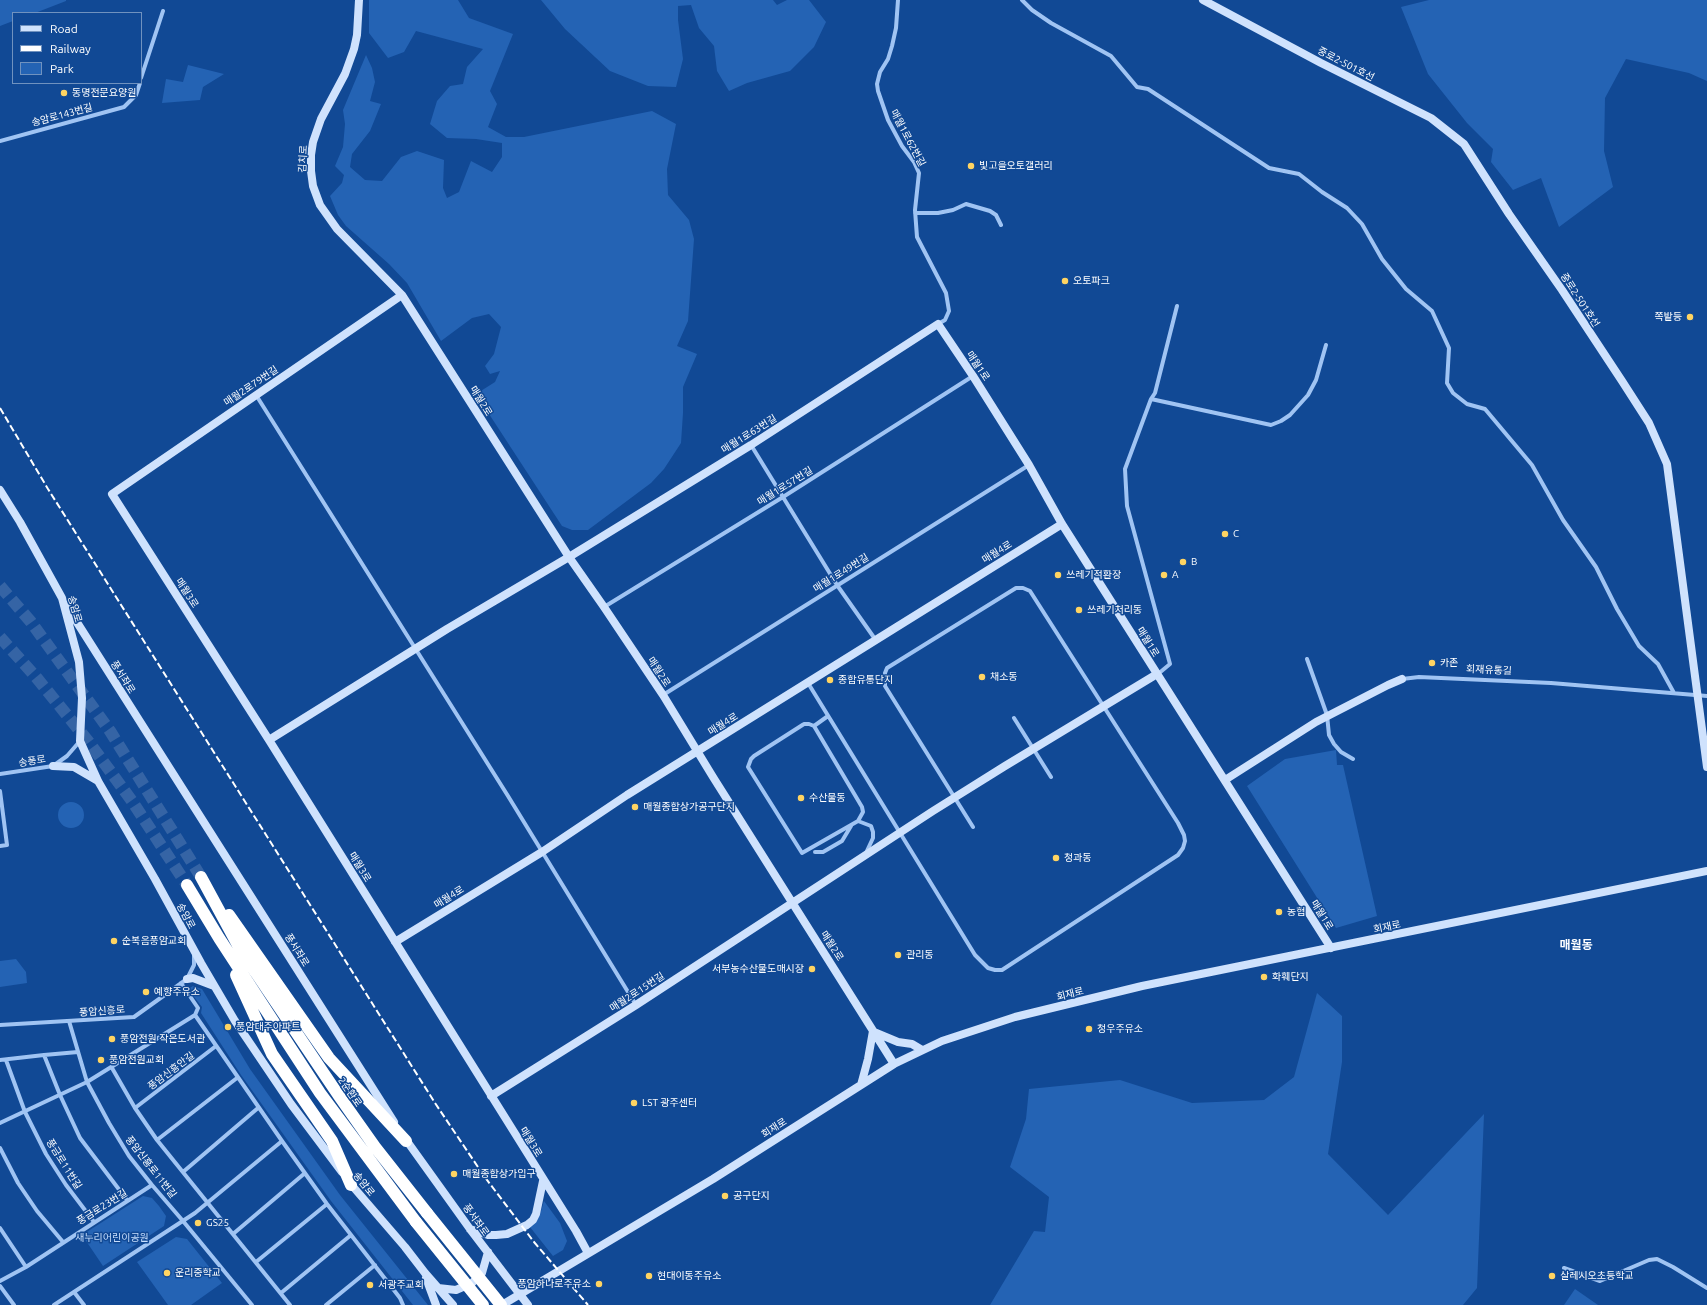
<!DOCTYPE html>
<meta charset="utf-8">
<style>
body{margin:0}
#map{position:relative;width:1707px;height:1305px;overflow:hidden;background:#114995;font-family:Ubuntu,sans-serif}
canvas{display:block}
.legend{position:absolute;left:12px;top:12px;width:130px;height:72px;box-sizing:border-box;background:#114995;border:1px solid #7092bf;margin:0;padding:5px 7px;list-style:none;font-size:12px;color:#fff}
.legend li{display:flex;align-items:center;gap:8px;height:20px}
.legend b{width:20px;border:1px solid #7092bf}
</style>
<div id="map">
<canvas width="1707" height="1305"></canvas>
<ul class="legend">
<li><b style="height:5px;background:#cfe2fd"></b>Road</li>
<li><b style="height:5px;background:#fff"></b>Railway</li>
<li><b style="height:11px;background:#2463b4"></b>Park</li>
</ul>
</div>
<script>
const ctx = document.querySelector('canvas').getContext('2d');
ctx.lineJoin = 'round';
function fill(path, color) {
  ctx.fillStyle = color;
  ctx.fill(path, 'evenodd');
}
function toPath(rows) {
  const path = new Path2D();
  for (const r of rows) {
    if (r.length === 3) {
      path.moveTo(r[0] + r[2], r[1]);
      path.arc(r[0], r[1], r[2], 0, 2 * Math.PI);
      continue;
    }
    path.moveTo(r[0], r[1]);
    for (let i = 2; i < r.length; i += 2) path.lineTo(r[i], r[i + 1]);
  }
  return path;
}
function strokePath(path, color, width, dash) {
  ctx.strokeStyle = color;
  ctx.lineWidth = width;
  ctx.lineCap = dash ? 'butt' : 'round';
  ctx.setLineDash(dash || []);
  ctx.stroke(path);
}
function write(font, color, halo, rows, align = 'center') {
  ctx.font = font + ' Ubuntu,"Noto Sans KR",sans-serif';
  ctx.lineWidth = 3;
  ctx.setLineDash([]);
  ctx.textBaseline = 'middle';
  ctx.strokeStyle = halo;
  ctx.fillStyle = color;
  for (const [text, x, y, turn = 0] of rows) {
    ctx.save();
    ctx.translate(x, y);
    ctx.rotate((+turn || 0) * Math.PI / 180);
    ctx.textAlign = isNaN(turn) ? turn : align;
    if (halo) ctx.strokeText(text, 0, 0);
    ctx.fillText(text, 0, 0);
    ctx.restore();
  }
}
fill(toPath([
 [0,0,66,0,66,1,35,13,13,13,13,21,0,26],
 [369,0,458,0,469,18,513,34,490,91,497,104,488,127,506,137,524,137,652,111,676,124,667,169,668,195,689,220,694,239,688,321,677,346,697,354,683,387,683,413,681,443,664,469,651,483,588,530,572,530,562,526,476,394,495,382,500,371,490,374,485,366,494,354,501,327,489,314,472,318,441,341,407,283,389,264,346,226,338,215,330,196,342,183,344,175,335,166,343,147,345,124,343,110,366,55,372,68,375,82,370,101,381,104,370,131,352,154,350,167,365,180,382,181,401,157,417,151,444,160,443,188,447,198,459,192,471,161,492,172,502,157,502,143,476,139,447,138,430,124,437,101,450,86,463,84,467,67,483,49,416,31,404,52,388,58,369,33],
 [541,0,773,0,777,5,787,0,809,0,826,22,814,47,790,71,747,83,729,91,717,71,714,46,699,28,691,5,678,6,678,20,683,59,676,87,648,86,610,71,565,29],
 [1429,0,1707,0,1707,81,1689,73,1626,59,1605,98,1604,151,1613,187,1559,227,1541,178,1513,190,1491,162,1493,149,1467,123,1428,74,1401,7],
 [188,65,224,74,203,87,200,100,162,103,166,79,183,82],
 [1336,750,1337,765,1343,765,1377,916,1336,928,1247,786,1285,759],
 [71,815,13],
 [16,959,26,972,27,983,0,987,0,961],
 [193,986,202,989,250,1069,340,1195,428,1305,413,1305,331,1201,241,1075,201,1013,202,1007,188,989],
 [1317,993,1342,1016,1342,1062,1328,1154,1388,1215,1484,1114,1477,1288,1463,1305,990,1305,1034,1231,1045,1232,1049,1197,1010,1167,1026,1119,1029,1089,1120,1080,1192,1103,1264,1100,1294,1077],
 [143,1196,152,1198,159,1206,166,1216,164,1226,103,1266,82,1235],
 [544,1201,560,1223,567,1241,563,1250,553,1256,526,1222,541,1211],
 [176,1237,187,1239,222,1283,191,1305,168,1305,137,1262],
 [1575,1289,1598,1305,1564,1305]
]), '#2463b4');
strokePath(toPath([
 [0,586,31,622,110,731,201,877],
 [0,637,36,677,88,741,132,801,187,885]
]), '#3564a5', 12, [12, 6]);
strokePath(toPath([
 [898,0,896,28,892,46,888,59,880,72,877,84,878,91,888,120,902,146,914,162,919,173,915,210,917,237,946,293,949,311,945,320,938,324],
 [1022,0,1032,10,1051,23,1111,56,1137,87,1148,89,1269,168,1299,174,1322,192,1347,208,1362,224,1382,259,1406,289,1432,311,1449,348,1447,383,1453,393,1467,404,1485,409,1532,465,1563,520,1596,567,1617,609,1639,646,1658,664,1674,693],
 [141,78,163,11],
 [0,141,124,107,136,95,140,83],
 [915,213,938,213,953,210,966,204,990,211,996,215,1001,225],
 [256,395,508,796,636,1005],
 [1151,399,1271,425,1281,421,1290,415,1308,395,1316,380,1326,345],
 [751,445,837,585,875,639],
 [604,607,783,497,973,376],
 [1307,659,1327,715,1329,735,1334,744,1341,752,1353,759],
 [1158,674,1170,664,1127,506,1125,469,1151,399,1155,393,1177,306],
 [1402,679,1419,677,1551,683,1707,696],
 [808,683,975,955,988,968,995,970,1002,970,1178,855,1183,848,1185,841,1184,835,1178,823,1030,591,1023,588,1016,588,887,668,885,673,885,686,973,827],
 [663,695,1029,465],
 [1014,718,1051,777],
 [804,724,809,724,814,726,862,807,863,812,858,821,802,853,748,767,751,759,754,756,804,724],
 [814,726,828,716],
 [0,774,53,766,67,756,80,741],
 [0,791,7,845,0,846],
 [858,821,871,826,873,832,873,838,866,853],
 [815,852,823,852,842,841,851,826],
 [181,983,198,1008,195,1015],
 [195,1015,282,1141,327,1204,400,1298,403,1305],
 [69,1021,87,1082,109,1123,129,1156,152,1185,183,1221,252,1305],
 [0,1025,134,1017,187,979,194,965,194,954],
 [44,1055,78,1052],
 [0,1060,44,1055,60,1095,80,1138,127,1200],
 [6,1060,25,1112,46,1154,66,1185,94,1222],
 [112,1068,135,1108,157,1140,290,1305],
 [135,1108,216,1046],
 [0,1123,87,1082,195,1015],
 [157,1140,237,1078],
 [0,1148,18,1183,37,1211,63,1242],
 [183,1172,258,1108],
 [0,1228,26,1267],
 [233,1234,305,1173],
 [256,1262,327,1204],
 [1564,1268,1600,1281,1649,1260,1657,1259,1673,1267,1707,1288],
 [0,1281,26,1267,152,1185],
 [0,1286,14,1305],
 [74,1292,84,1305],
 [281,1293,351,1235],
 [54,1305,195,1213,282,1141],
 [326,1305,375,1265]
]), '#a0c4f3', 4);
strokePath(toPath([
 [359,0,357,35,354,49,345,74,321,119,313,142,311,155,311,171,313,186,320,205,337,229,402,295,569,557,604,607,663,695,713,777,894,1064],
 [1203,0,1321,63,1431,118,1464,144,1509,214,1562,290,1622,381,1649,423,1667,464,1707,767],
 [402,295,112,494,269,740,576,1231,588,1253],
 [0,490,20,522,62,598,79,662,82,698,80,741,98,781,155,879,201,963,235,1021,291,1104,342,1172],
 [66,605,394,1122],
 [269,740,447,629,569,557,751,445,938,324,973,376,1029,465,1062,524,1331,948],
 [53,766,74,767,98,781],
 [1225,780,1316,722,1388,685,1402,679],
 [395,942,542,852,627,795,1062,524],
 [187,979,193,978,214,986],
 [874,1032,898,1042,912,1044,922,1050],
 [861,1085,868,1059,873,1031],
 [491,1096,636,1005,933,811,1005,766,1157,674],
 [404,1137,470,1229,528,1305],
 [349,1182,405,1247,425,1273,453,1305],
 [470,1229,488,1235,496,1235,507,1234,527,1225,533,1220,536,1214,543,1181],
 [426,1278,436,1305],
 [438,1288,456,1290,472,1283,482,1273,488,1252],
 [502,1305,713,1179,894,1064,942,1041,1015,1017,1142,986,1707,871]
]), '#cfe2fd', 8);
strokePath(toPath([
 [201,877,240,949,339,1096,375,1147,427,1213],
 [187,885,219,938,320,1093,416,1222],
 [229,915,329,1058,406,1141],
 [236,975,272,1054,332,1141,351,1185]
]), '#fff', 12);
strokePath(toPath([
 [0,408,48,489,435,1103,484,1176,534,1242,588,1305]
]), '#fff', 2, [7, 3]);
strokePath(toPath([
 [427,1213,501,1305],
 [416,1222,483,1305]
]), '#fff', 12);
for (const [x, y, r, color] of [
 [64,93,4,"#ffd462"],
 [971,166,4,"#ffd462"],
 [1065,281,4,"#ffd462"],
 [1690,317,4,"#ffd462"],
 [1225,534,4,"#ffd462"],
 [1183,562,4,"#ffd462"],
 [1058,575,4,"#ffd462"],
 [1164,575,4,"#ffd462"],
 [1079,610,4,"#ffd462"],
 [1432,663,4,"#ffd462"],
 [982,677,4,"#ffd462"],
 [830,680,4,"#ffd462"],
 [801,798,4,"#ffd462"],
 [635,807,4,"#ffd462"],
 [1056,858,4,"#ffd462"],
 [1279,912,4,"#ffd462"],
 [114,941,4,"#ffd462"],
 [898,955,4,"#ffd462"],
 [812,969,4,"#ffd462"],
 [1264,977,4,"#ffd462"],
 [146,992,4,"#ffd462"],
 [228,1027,4,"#ffd462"],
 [1089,1029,4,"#ffd462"],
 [112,1039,4,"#ffd462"],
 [101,1060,4,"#ffd462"],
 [634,1103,4,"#ffd462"],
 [454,1174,4,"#ffd462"],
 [725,1196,4,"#ffd462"],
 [198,1223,4,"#ffd462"],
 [167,1273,4,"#ffd462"],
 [649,1276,4,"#ffd462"],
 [1552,1276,4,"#ffd462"],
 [599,1284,4,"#ffd462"],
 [370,1285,4,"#ffd462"]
]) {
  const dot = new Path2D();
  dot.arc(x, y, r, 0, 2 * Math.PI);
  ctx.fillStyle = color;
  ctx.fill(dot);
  strokePath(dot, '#114995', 1.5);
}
write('10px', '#fff', '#114995', [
 ["중로2-501호선",1346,64,27],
 ["송암로143번길",62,115,-15],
 ["매월1로62번길",908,138,62],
 ["김치로",303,159,-87],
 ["중로2-501호선",1580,300,57],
 ["매월1로",978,366,56],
 ["매월2로79번길",251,386,-34],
 ["매월2로",481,401,58],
 ["매월1로63번길",749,434,-32],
 ["매월1로57번길",785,486,-32],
 ["매월4로",997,552,-32],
 ["매월1로49번길",841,573,-32],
 ["매월3로",187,593,57],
 ["송암로",75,609,74],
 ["매월1로",1148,642,58],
 ["회재유통길",1489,670,3],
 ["매월2로",659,672,57],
 ["풍서좌로",123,677,58],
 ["매월4로",723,724,-32],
 ["송풍로",32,761,-9],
 ["매월3로",360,867,58],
 ["매월4로",449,897,-32],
 ["매월1로",1322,915,58],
 ["송암로",186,916,62],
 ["회재로",1387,927,-12],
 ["매월2로",832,946,57],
 ["풍서좌로",297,950,58],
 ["매월2로15번길",637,992,-33],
 ["회재로",1070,994,-14],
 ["풍암신흥로",102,1011,-4],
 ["풍암신흥안길",171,1071,-37],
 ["2순환로",350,1092,55],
 ["회재로",774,1128,-33],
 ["매월3로",531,1142,58],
 ["풍금로11번길",64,1164,58],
 ["풍암신흥로11번길",151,1167,52],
 ["송암로",364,1184,51],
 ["풍금로23번길",102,1207,-32],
 ["풍서좌로",476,1220,54]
]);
write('10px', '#fff', '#114995', [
 ["동명전문요양원",72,93],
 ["빛고을오토갤러리",979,166],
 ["오토파크",1073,281],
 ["쪽밭등",1682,317,"right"],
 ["C",1233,534],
 ["B",1191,562],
 ["쓰레기적환장",1066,575],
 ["A",1172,575],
 ["쓰레기처리동",1087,610],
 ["카존",1440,663],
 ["채소동",990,677],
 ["종합유통단지",838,680],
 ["수산물동",809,798],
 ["매월종합상가공구단지",643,807],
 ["청과동",1064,858],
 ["농협",1287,912],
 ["순복음풍암교회",122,941],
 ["관리동",906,955],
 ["서부농수산물도매시장",804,969,"right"],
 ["화훼단지",1272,977],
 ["예향주유소",154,992],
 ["풍암대주아파트",236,1027],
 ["청우주유소",1097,1029],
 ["풍암전원 작은도서관",120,1039],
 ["풍암전원교회",109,1060],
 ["LST 광주센터",642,1103],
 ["매월종합상가입구",462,1174],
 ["공구단지",733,1196],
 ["GS25",206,1223],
 ["운리중학교",175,1273],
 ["현대이동주유소",657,1276],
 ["살레시오초등학교",1560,1276],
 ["풍암하나로주유소",591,1284,"right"],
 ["서광주교회",378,1285]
], 'left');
write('10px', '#c8dffd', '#114995', [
 ["새누리어린이공원",112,1238]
]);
write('bold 12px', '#fff', '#114995', [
 ["매월동",1576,945]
]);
</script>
